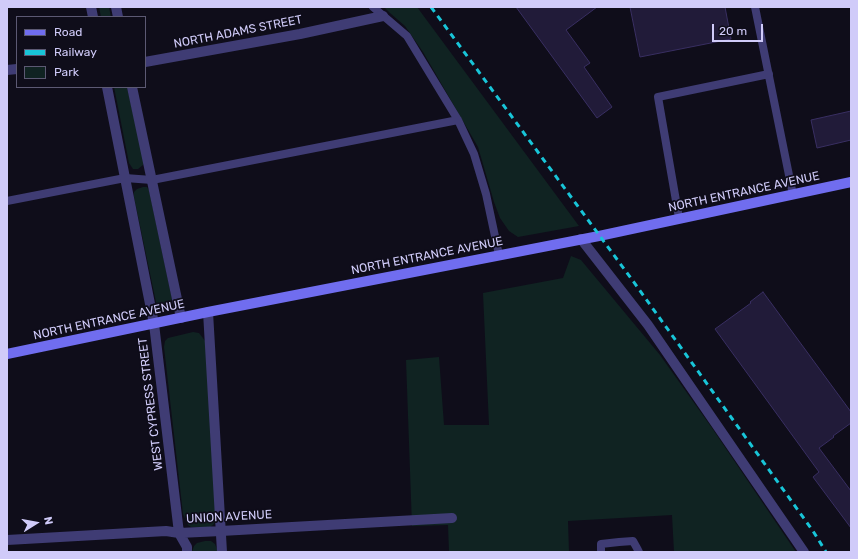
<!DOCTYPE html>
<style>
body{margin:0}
#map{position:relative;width:858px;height:559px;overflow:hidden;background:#0f0d1a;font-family:Rubik,sans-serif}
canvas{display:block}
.frame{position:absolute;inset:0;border:8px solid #d0cbf9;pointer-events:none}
.legend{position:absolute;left:16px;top:16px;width:130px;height:72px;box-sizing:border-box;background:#0f0d1a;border:1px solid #5c5973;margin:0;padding:5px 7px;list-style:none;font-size:12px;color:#d0cbf9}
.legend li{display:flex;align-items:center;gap:8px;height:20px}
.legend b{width:20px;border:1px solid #5c5973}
.north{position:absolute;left:16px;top:503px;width:40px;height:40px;-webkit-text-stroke:3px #0f0d1a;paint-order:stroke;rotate:79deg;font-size:11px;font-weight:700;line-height:16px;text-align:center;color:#d0cbf9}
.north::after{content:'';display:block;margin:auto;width:14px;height:18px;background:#d0cbf9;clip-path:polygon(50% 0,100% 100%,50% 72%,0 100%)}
.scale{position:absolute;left:712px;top:24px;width:51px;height:18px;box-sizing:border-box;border:2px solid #d0cbf9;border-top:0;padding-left:5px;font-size:12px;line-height:14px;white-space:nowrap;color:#d0cbf9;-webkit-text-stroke:3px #0f0d1a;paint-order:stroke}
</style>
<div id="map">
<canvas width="858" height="559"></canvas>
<div class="frame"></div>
<ul class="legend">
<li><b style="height:5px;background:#706def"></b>Road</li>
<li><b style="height:5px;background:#18c5d8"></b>Railway</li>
<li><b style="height:11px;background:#102322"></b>Park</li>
</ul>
<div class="north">N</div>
<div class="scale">20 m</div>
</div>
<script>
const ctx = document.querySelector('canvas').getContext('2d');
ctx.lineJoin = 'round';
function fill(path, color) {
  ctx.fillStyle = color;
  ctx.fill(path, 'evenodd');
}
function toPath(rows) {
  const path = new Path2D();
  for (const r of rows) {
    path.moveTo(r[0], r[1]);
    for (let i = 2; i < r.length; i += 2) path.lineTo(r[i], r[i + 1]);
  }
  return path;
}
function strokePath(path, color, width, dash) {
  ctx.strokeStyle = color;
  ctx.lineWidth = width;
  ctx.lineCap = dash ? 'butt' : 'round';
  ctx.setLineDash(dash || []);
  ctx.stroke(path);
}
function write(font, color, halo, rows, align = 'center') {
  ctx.font = font + ' Rubik,sans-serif';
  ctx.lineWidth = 3.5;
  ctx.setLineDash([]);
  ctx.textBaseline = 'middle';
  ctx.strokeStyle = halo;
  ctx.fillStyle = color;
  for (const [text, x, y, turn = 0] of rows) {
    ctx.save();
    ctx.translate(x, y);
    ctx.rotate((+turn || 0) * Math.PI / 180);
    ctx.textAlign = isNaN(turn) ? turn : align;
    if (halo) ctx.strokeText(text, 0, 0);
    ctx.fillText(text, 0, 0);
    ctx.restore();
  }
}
fill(toPath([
 [99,7,109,7,111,17,101,17],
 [384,7,417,7,579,226,518,237,509,231,500,218,494,202,478,147,423,52,405,26,390,13],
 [114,87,127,87,144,161,143,165,138,169,133,169,129,163],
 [143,187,147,187,149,190,172,299,170,303,166,306,161,307,158,305,156,302,134,197,134,192,137,189],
 [571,256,581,260,660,355,712,428,796,552,674,552,672,515,568,521,569,552,449,552,448,525,412,526,406,360,439,357,444,425,489,425,483,293,563,278],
 [193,332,199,333,206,342,216,520,213,525,210,527,191,527,188,525,183,514,164,347,165,341,168,338],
 [205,541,211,541,215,544,218,552,192,552,194,546,197,543]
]), '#102322');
const building = toPath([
 [516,7,597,7,566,30,590,63,584,67,612,107,597,118,516,7],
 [630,7,725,7,731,39,640,57,630,7],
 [851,111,851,140,817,148,811,120,851,111],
 [763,292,851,412,851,423,833,436,834,437,819,448,851,491,851,528,813,477,819,472,715,329,751,303,750,302,763,292]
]);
fill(building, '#211b39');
strokePath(building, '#392f62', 1);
strokePath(toPath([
 [373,7,407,36,458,120,474,154,486,194,499,255],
 [755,7,793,195],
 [7,201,125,178,152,180,458,120],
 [679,218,658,97,769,74],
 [601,552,601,544,619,542,633,541,638,550,639,552]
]), '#3f3c74', 8);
strokePath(toPath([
 [91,7,93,17],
 [116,7,118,17],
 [145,62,300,34,383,16],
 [7,70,17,69],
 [107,87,154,324,179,533,187,547,187,552],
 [132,87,181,318],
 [581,239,648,325,804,552],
 [208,312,222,552],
 [7,540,166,531,179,533,221,531,452,518]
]), '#3f3c74', 10);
strokePath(toPath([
 [7,354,208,312,599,236,851,182]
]), '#706def', 10);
strokePath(toPath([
 [431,7,633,281,813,531,826,552]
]), '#18c5d8', 3, [6, 5]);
write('12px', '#d0cbf9', '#0f0d1a', [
 ["NORTH ADAMS STREET",238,32,-11],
 ["NORTH ENTRANCE AVENUE",744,192,-12],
 ["NORTH ENTRANCE AVENUE",427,256,-11],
 ["NORTH ENTRANCE AVENUE",109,320,-12],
 ["WEST CYPRESS STREET",151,404,-97],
 ["UNION AVENUE",229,517,-3]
]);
</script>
